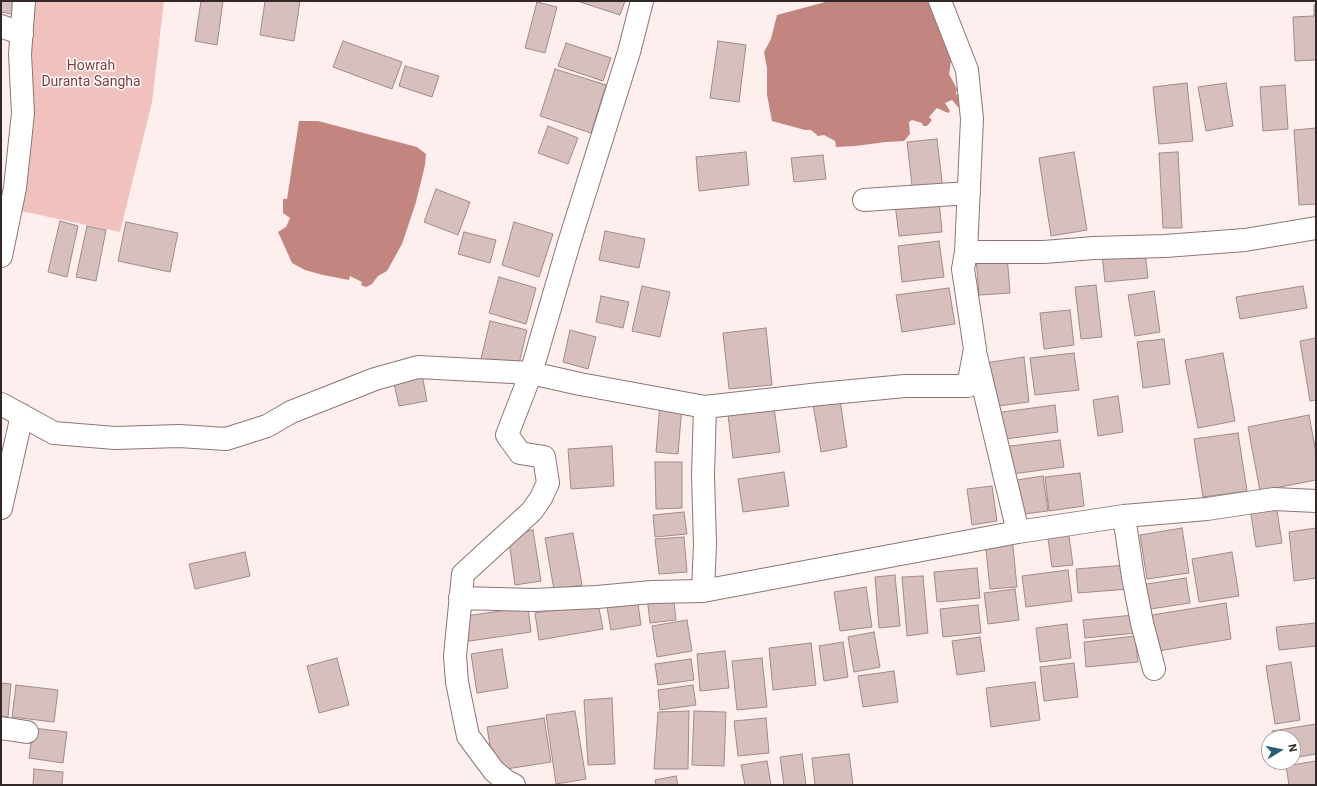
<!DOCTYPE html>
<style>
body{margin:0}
#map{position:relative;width:1317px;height:786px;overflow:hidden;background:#feefee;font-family:Roboto,sans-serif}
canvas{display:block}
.frame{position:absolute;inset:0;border:2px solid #312827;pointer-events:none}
.north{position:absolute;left:1261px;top:730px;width:40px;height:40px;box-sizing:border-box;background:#fff;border:1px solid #ada9a9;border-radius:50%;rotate:80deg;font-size:11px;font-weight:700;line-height:16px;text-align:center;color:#312827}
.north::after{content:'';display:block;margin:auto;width:14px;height:18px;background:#285d79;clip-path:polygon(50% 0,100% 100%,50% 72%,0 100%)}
</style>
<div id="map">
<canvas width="1317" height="786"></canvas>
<div class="frame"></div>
<div class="north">N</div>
</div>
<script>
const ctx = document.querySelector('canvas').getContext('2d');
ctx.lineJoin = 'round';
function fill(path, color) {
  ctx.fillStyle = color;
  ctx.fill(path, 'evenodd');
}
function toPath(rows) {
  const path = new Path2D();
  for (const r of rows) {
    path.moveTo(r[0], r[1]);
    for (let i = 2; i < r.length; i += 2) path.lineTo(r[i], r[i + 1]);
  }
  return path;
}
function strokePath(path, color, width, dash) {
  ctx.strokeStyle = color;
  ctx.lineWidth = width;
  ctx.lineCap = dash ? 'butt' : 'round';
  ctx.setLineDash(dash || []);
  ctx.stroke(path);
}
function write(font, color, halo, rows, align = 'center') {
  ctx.font = font + ' Roboto,sans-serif';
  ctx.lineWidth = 3;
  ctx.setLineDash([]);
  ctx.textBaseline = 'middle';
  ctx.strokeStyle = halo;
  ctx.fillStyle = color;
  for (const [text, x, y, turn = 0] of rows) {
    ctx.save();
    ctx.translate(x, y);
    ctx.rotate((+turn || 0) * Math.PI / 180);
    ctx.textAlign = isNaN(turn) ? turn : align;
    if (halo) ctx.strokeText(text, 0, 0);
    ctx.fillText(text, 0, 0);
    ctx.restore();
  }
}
fill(toPath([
 [33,1,164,1,152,102,120,232,16,210]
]), '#f0c1bd');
fill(toPath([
 [829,1,929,1,934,10,949,50,951,62,949,74,957,89,956,94,963,97,963,105,958,107,952,100,945,103,950,111,948,113,937,108,929,117,932,120,927,126,923,126,922,123,912,120,909,122,910,134,904,141,886,142,855,146,836,147,835,141,824,135,818,136,811,130,805,130,772,121,767,95,767,68,764,52,771,39,777,15],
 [299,121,318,121,417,147,426,154,425,165,416,202,402,244,387,271,378,276,372,284,366,287,361,285,362,282,350,276,349,280,323,275,305,270,292,263,278,232,286,227,290,218,283,213,283,199,287,199]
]), '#c38580');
const building = toPath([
 [1,1,15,1,12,14,1,12,1,1],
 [201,1,223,1,217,45,195,41,201,1],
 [265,1,300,1,294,41,260,35,265,1],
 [577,1,625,1,620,15,577,1],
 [537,2,557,7,545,53,525,48,537,2],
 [1316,4,1316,60,1295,61,1293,17,1314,16,1314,5,1316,4],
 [343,41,402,62,392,89,333,67,343,41],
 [718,41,746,45,739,102,710,98,718,41],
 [566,43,611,58,603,81,558,66,566,43],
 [405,66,439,76,432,97,399,86,405,66],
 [555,69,606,85,591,133,540,116,555,69],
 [1187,83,1193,141,1159,144,1153,87,1187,83],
 [1226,83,1233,126,1206,131,1198,87,1226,83],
 [1285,85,1288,129,1263,131,1260,87,1285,85],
 [548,126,578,138,568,164,538,153,548,126],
 [1316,128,1316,204,1299,205,1294,130,1316,128],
 [937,139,943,190,913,194,907,142,937,139],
 [746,152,749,185,699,191,696,157,746,152],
 [1074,152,1087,230,1051,236,1039,158,1074,152],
 [1178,152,1182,228,1163,228,1159,153,1178,152],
 [823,155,826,179,794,182,791,158,823,155],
 [436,189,470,202,458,235,424,222,436,189],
 [939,200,942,232,899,236,895,204,939,200],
 [60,221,78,226,67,277,48,272,60,221],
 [126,222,178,233,170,272,118,261,126,222],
 [514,222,553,234,539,277,502,265,514,222],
 [87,226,106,230,96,281,76,277,87,226],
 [605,231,645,239,639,268,599,260,605,231],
 [464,232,496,240,490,263,458,254,464,232],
 [939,241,944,277,902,282,898,246,939,241],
 [1145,251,1148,278,1105,282,1102,255,1145,251],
 [1007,255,1010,293,979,295,976,257,1007,255],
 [499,277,536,288,526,324,489,313,499,277],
 [1096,285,1102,337,1081,339,1075,287,1096,285],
 [642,286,670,292,660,337,632,331,642,286],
 [1303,286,1307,308,1240,319,1236,297,1303,286],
 [949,288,955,324,902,332,896,295,949,288],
 [1154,291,1160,332,1135,336,1128,295,1154,291],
 [601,296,629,302,623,328,596,322,601,296],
 [1070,310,1074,345,1044,349,1040,313,1070,310],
 [490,321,527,330,518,368,481,359,490,321],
 [766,328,772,385,729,389,723,333,766,328],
 [570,330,596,337,588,369,563,362,570,330],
 [1316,338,1316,400,1310,401,1300,341,1316,338],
 [1164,339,1170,384,1143,388,1137,342,1164,339],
 [1074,353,1079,390,1035,395,1030,358,1074,353],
 [1223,353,1235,421,1198,428,1185,360,1223,353],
 [1024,357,1029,402,990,407,985,363,1024,357],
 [422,374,427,401,399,406,393,379,422,374],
 [839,393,847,447,821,452,812,398,839,393],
 [1118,396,1123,432,1098,436,1093,400,1118,396],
 [773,400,780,452,733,458,727,406,773,400],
 [660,404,682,406,678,454,656,452,660,404],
 [1055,405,1058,432,998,440,995,413,1055,405],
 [1309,415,1316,453,1316,480,1260,491,1248,427,1309,415],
 [1238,433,1247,491,1203,497,1194,439,1238,433],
 [1060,440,1064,467,1005,475,1002,447,1060,440],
 [612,446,614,486,571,489,568,449,612,446],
 [655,462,682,462,682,508,656,509,655,462],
 [784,472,789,506,743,512,738,479,784,472],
 [1080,473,1084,506,1049,511,1045,477,1080,473],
 [1043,476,1048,511,1015,515,1010,481,1043,476],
 [992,486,997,521,972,525,967,489,992,486],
 [1276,504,1282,543,1256,547,1250,508,1276,504],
 [684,512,687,534,655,537,653,515,684,512],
 [1182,528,1189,573,1147,579,1140,535,1182,528],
 [1316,528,1316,578,1294,581,1289,532,1316,528],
 [1068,529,1073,565,1052,567,1047,532,1068,529],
 [533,530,541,581,515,585,508,534,533,530],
 [573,533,582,585,554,590,545,538,573,533],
 [684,537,687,572,659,574,655,539,684,537],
 [1012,537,1017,587,990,589,985,540,1012,537],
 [245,552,250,576,195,589,189,564,245,552],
 [1232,552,1239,596,1199,602,1192,559,1232,552],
 [1127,565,1129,589,1078,593,1076,569,1127,565],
 [977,568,980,598,937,602,934,572,977,568],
 [1068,570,1072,601,1026,607,1022,576,1068,570],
 [895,575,900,626,879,628,875,577,895,575],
 [923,576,928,633,907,636,902,577,923,576],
 [1186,578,1190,603,1144,610,1140,585,1186,578],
 [866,587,872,627,840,631,834,592,866,587],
 [1015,589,1019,620,988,624,984,593,1015,589],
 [673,594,676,620,650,623,647,597,673,594],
 [637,597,641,625,611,630,606,602,637,597],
 [598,603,603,629,539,640,535,613,598,603],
 [1226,603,1231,639,1152,652,1146,616,1226,603],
 [978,605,981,633,943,637,940,609,978,605],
 [528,607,531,632,463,642,459,617,528,607],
 [1134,615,1136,633,1085,638,1083,620,1134,615],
 [687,620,692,651,657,657,652,626,687,620],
 [1316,623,1316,646,1279,650,1276,627,1316,623],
 [1067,624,1071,658,1040,662,1036,628,1067,624],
 [874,632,880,667,854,672,848,637,874,632],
 [1135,636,1138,662,1086,667,1084,642,1135,636],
 [980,637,985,671,957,675,952,641,980,637],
 [843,642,848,677,824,681,819,646,843,642],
 [811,643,816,685,773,690,769,648,811,643],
 [502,649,508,688,477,693,471,654,502,649],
 [725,651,729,688,700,691,697,654,725,651],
 [337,658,349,705,319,713,307,666,337,658],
 [762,658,767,707,737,710,732,661,762,658],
 [691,659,694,680,658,685,655,664,691,659],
 [1291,662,1300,720,1275,724,1266,666,1291,662],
 [1074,663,1078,697,1044,701,1040,667,1074,663],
 [894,671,898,702,863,707,858,676,894,671],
 [1035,682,1040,720,991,727,986,688,1035,682],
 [1,683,11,684,8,717,1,716,1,683],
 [16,685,58,690,54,722,12,717,16,685],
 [693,685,696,705,660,710,658,690,693,685],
 [612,698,615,764,588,765,584,700,612,698],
 [575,711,586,779,556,784,546,715,575,711],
 [689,711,688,769,654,769,658,712,689,711],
 [694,711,726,712,724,766,692,765,694,711],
 [544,718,551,762,494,771,487,727,544,718],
 [766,718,769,753,738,756,734,721,766,718],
 [1316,724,1316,754,1293,758,1293,738,1273,738,1272,731,1316,724],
 [33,728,67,732,63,763,29,758,33,728],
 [802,754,806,785,784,785,780,757,802,754],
 [849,754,853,785,815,785,812,758,849,754],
 [767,761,771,785,745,785,741,765,767,761],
 [1316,761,1316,785,1289,785,1286,766,1316,761],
 [34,769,63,772,62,785,33,785,34,769],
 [676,776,678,785,656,785,655,780,676,776]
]);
fill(building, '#d6bfbc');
strokePath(building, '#a08a88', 1);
const street = toPath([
 [1,26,22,34],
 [864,200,969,193],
 [966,252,1044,252,1094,248,1165,246,1245,240,1316,228],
 [1,256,15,188,23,113,20,54,24,1],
 [976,356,1018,532],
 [1,404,54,433,115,438,179,436,226,439,267,426,291,412,375,379,418,367,531,373,580,384,705,407,820,394,905,386,968,386,975,349,963,269,966,252,972,119,967,70,940,1],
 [1,508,22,415],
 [1124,516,1133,577,1142,623,1154,669],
 [703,591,1018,532,1124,516,1207,509,1274,499,1316,501],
 [460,598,534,600,597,597,652,592,703,591,705,544,703,475,705,407],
 [1,728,27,732],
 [514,785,506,781,494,771,468,736,457,682,455,656,463,574,532,511,541,498,548,483,544,457,520,453,507,435,531,373,569,243,629,52,642,1]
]);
strokePath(street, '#8c7674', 24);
strokePath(street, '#fff', 22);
write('14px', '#863936', '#fff', [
 ["Howrah",91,66],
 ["Duranta Sangha",91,82]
]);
</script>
